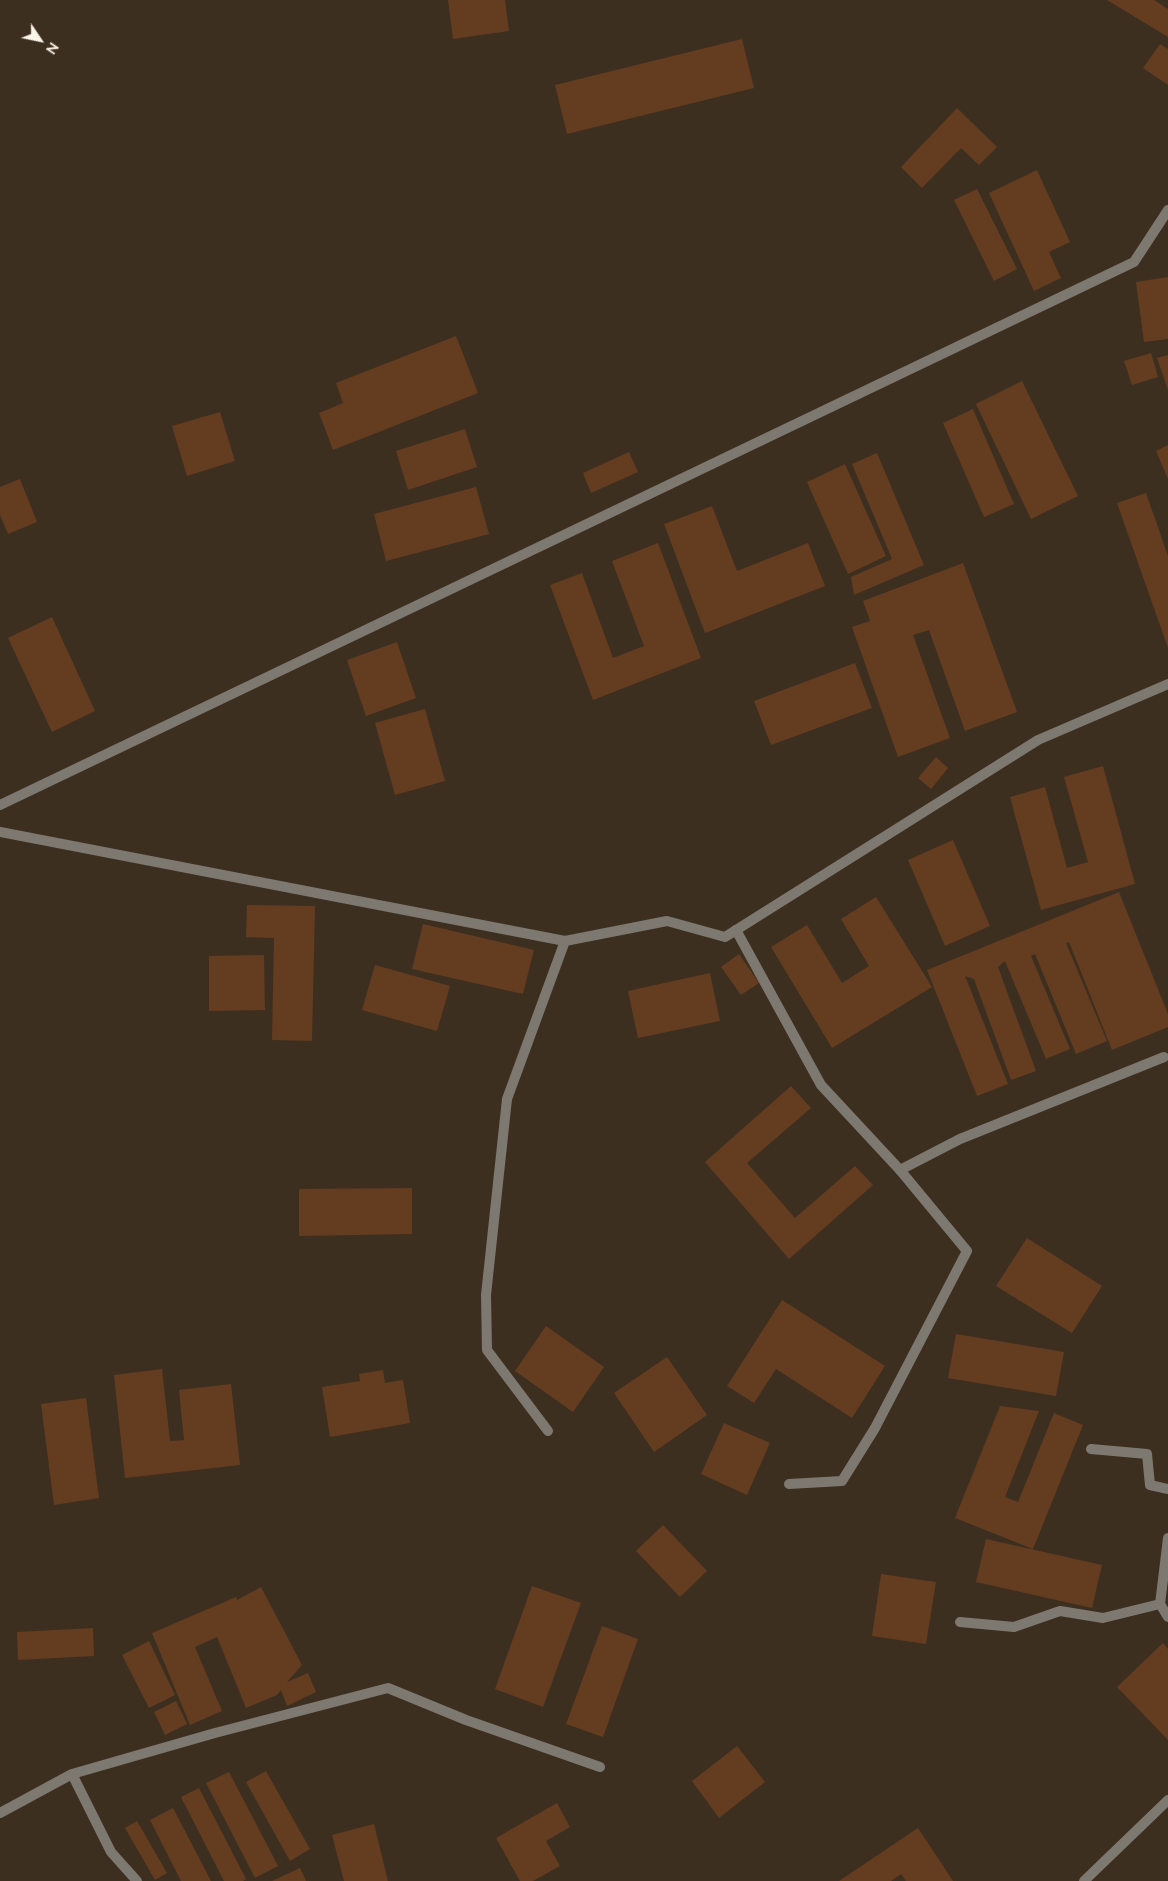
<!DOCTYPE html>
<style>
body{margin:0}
#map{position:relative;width:1168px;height:1881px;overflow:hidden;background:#3d2f20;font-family:Mulish,sans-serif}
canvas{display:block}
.north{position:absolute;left:15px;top:15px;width:50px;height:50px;-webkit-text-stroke:4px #3d2f20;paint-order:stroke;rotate:124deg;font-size:14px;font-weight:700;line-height:20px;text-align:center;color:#fcf3e9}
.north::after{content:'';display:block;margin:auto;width:18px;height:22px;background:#fcf3e9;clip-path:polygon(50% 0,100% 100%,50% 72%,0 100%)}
</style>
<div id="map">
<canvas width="1168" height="1881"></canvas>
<div class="north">N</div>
</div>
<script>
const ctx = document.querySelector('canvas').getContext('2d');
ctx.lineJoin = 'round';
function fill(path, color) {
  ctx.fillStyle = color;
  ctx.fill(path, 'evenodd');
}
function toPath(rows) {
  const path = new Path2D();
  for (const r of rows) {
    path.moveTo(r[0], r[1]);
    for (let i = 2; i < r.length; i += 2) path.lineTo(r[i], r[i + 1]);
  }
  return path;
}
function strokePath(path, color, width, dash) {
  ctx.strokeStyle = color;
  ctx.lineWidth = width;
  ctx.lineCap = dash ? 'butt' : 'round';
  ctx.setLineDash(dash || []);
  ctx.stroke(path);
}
fill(toPath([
 [448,0,505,0,509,31,453,39],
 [1107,0,1154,0,1168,9,1168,37],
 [742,39,754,88,567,134,555,85],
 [1160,44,1168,49,1168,85,1143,68],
 [957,108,997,147,979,165,961,148,922,188,901,167],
 [1037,170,1070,242,1049,252,1061,278,1034,291,989,193],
 [977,189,1017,269,994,281,954,200],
 [1168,277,1168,339,1144,342,1136,282],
 [456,336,478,393,333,450,319,413,343,403,336,383],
 [1151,353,1158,377,1132,385,1124,361],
 [1168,355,1168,390,1157,358],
 [1022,381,1078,496,1031,519,976,404],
 [973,409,1014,504,984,517,943,423],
 [220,412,235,461,187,476,172,426],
 [465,429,477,467,408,490,396,451],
 [1168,445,1168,479,1156,451],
 [629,452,638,472,591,493,583,473],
 [877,453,924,565,854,595,851,577,892,559,852,464],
 [845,464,886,556,848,574,807,482],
 [20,479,37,522,8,534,0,515,0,487],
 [476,487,489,534,386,561,374,514],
 [1146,493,1168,556,1168,648,1117,503],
 [712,506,737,571,808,543,825,586,705,633,664,524],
 [658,543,701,658,593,700,550,585,582,573,613,658,644,646,612,561],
 [963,563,1017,712,965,731,929,630,913,635,950,738,898,757,852,627,870,621,863,601],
 [52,617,95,711,52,732,8,638],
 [397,642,416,698,366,716,347,660],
 [855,663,872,708,771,745,754,701],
 [425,709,445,781,395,795,375,723],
 [936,757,948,768,931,789,918,778],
 [1103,766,1135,884,1041,910,1010,797,1045,787,1067,868,1088,862,1064,777],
 [953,840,990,926,945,946,908,860],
 [1119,892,1168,1014,1168,1027,1112,1050,1069,942,1066,943,1107,1041,1076,1054,1035,954,1031,956,1070,1049,1046,1059,1005,961,998,967,1036,1071,1011,1080,974,979,965,976,1008,1084,977,1096,927,970],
 [876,897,932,987,832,1048,771,947,807,925,842,983,869,966,841,919],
 [247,905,315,906,312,1041,272,1040,274,938,246,937],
 [423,924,534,950,523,994,412,969],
 [739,954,759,983,741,995,721,967],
 [264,955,265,1010,209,1011,209,956],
 [375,965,450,986,437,1031,362,1010],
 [710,973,720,1021,638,1038,628,991],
 [791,1086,811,1108,747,1163,795,1218,855,1166,873,1185,789,1259,705,1162],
 [412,1188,412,1234,299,1236,299,1189],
 [1027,1238,1102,1286,1072,1333,996,1286],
 [782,1300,885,1366,852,1418,776,1369,754,1403,727,1386],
 [546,1326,604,1367,573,1412,515,1371],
 [956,1334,1064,1352,1056,1396,948,1378],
 [667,1357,707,1415,654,1452,614,1393],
 [162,1369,170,1441,184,1440,179,1390,231,1384,240,1465,125,1478,114,1375],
 [383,1370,385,1383,403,1380,410,1423,330,1437,322,1387,360,1381,359,1374],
 [86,1398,99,1498,54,1505,41,1404],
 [1000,1406,1039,1411,1005,1497,1018,1502,1054,1413,1083,1425,1033,1549,955,1518],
 [724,1423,770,1443,747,1495,701,1474],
 [663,1525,707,1571,680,1597,636,1551],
 [986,1539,1102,1565,1092,1608,976,1582],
 [881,1574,936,1582,926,1644,872,1636],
 [532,1586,581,1603,543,1707,495,1689],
 [261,1587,302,1665,287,1682,308,1673,316,1692,287,1706,281,1690,277,1695,246,1708,217,1637,195,1647,222,1711,190,1725,152,1633,236,1597,237,1600],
 [602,1626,638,1639,603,1737,566,1724],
 [93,1628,94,1656,18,1660,17,1632],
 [149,1641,175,1695,149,1708,122,1655],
 [1163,1643,1168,1649,1168,1740,1117,1687],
 [176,1701,187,1724,165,1735,154,1712],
 [737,1746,765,1782,719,1818,692,1781],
 [266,1771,310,1849,290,1861,246,1782],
 [229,1772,278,1866,255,1878,206,1783],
 [199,1788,246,1879,243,1881,224,1881,181,1797],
 [557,1803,570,1827,546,1841,560,1866,533,1881,520,1881,496,1838],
 [173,1808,211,1881,181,1881,150,1820],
 [137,1821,167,1873,155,1880,125,1828],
 [374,1824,388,1881,344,1881,332,1835],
 [918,1828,953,1881,906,1881,901,1874,891,1881,839,1881],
 [300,1868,306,1881,272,1881]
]), '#643c20');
strokePath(toPath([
 [736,930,821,1085,900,1170,960,1139,1164,1057]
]), '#7e7970', 10);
strokePath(toPath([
 [0,805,1134,262,1168,210],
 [0,832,565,941,667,921,725,937,1038,740,1168,684],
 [548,1431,487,1350,486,1295,507,1099,565,941],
 [1091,1449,1147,1454,1150,1485,1168,1489],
 [789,1484,842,1481,875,1428,967,1251,900,1170],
 [1168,1538,1160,1604,1168,1617],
 [960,1622,1014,1627,1060,1611,1103,1618,1160,1604],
 [72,1774,215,1733,388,1688,466,1720,600,1767],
 [0,1813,72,1774,111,1852,137,1881],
 [1084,1881,1168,1800]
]), '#7e7970', 10);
</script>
